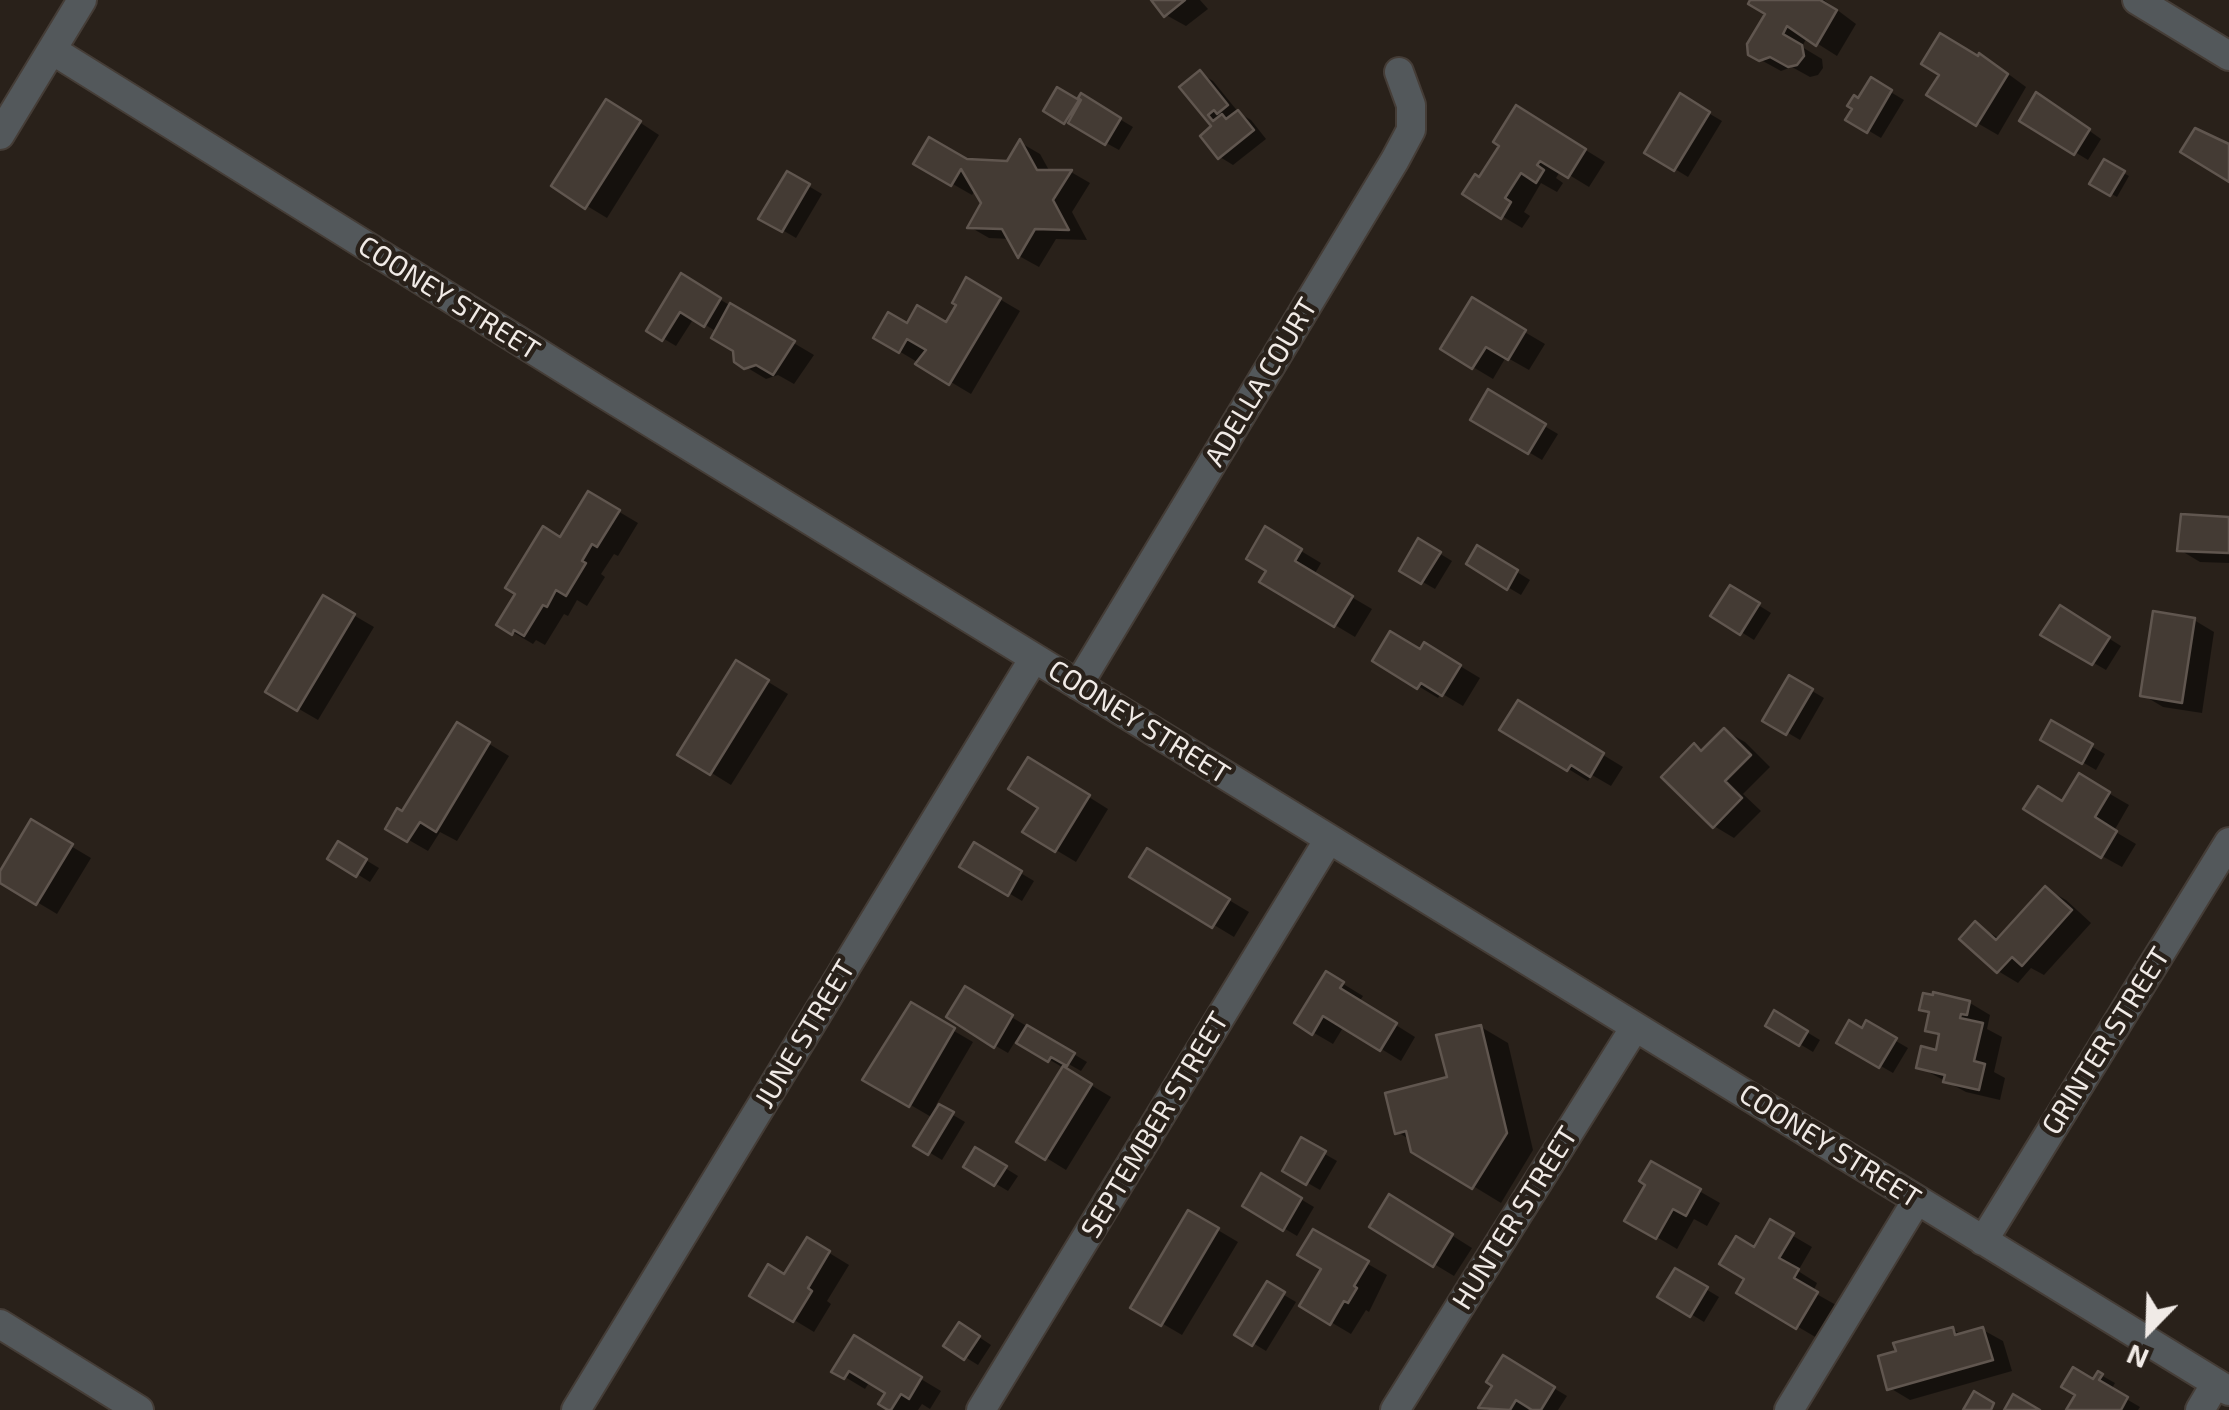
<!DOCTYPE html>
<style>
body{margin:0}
#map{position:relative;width:2229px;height:1410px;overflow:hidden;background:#29211a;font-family:"Exo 2",sans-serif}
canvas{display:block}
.north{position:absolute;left:2099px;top:1280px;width:100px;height:100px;-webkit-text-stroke:8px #29211a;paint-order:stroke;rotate:203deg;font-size:28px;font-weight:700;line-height:40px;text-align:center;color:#f0eae6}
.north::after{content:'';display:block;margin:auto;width:35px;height:45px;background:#f0eae6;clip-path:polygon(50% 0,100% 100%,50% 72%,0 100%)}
</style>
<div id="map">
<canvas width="2229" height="1410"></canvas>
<div class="north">N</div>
</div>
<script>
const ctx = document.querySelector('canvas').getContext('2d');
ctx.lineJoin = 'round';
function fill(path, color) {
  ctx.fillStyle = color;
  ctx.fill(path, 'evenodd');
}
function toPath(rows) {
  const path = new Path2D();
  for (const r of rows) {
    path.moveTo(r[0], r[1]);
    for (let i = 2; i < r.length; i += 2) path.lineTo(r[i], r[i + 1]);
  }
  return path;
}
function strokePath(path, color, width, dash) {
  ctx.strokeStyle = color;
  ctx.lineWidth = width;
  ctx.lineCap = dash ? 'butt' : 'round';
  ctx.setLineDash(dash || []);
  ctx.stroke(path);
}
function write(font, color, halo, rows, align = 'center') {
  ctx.font = font + ' "Exo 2",sans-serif';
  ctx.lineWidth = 9;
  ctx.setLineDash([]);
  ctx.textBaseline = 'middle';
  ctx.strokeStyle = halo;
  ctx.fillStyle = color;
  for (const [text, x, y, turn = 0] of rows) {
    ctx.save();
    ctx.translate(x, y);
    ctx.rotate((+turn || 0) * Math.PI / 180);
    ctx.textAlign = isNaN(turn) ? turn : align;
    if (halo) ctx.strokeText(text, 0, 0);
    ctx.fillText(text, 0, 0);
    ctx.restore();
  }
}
fill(toPath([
 [1154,0,1200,0,1208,9,1186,26,1166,15],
 [1753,0,1824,0,1856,24,1837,56,1807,37,1802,47,1822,59,1823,68,1818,75,1810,77,1792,67,1781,71,1750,54,1768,13],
 [2000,68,2026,87,1998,135,1929,95],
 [1200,73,1213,81,1239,113,1251,120,1266,139,1233,165,1220,157,1216,122,1206,116],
 [1872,81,1904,100,1881,138,1849,119],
 [1058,90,1082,104,1082,97,1133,127,1119,150,1046,110],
 [1681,97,1722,121,1688,177,1647,152],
 [2050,103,2101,139,2088,160,2022,120],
 [627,114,659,135,607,218,554,186],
 [1537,120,1605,162,1589,187,1561,170,1556,178,1563,183,1557,192,1541,183,1524,212,1530,216,1522,228,1465,194,1480,180,1502,145],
 [1021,143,1040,154,1050,172,1071,172,1090,183,1072,212,1087,240,1056,239,1039,267,1019,256,1010,239,989,238,970,227,984,203,976,189,972,195,916,163,966,161,1009,164],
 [2105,163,2129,176,2117,197,2093,183],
 [788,174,822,194,796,238,762,218],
 [682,277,814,355,794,384,778,375,766,379,736,361,735,349,717,332,694,318,676,346,649,330],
 [967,280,1020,311,971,394,877,338,908,326,947,326],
 [1472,301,1545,344,1529,370,1506,357,1493,379,1443,349],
 [1488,393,1558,434,1542,460,1473,419],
 [589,494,638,523,618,556,614,554,601,574,605,577,587,606,577,600,568,616,564,614,545,645,536,640,533,644,499,624,562,540],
 [2229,519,2229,563,2200,562,2180,550],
 [1266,530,1321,563,1314,575,1372,609,1355,637,1263,582,1270,570],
 [1419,541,1452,561,1435,589,1402,570],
 [1478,548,1530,580,1521,595,1469,564],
 [1731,588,1771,613,1754,640,1714,615],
 [324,598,374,627,318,720,268,691],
 [2073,616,2121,646,2106,670,2044,634],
 [2194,620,2214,632,2202,713,2163,707,2143,695],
 [1425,645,1480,678,1463,706,1441,693,1438,698,1375,660,1421,652],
 [737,663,788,694,731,785,681,754],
 [1790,678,1824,698,1800,740,1766,720],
 [1519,704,1623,767,1611,786,1592,775,1588,781,1503,729],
 [2052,724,2105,754,2096,770,2043,739],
 [458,725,509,756,457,841,440,832,428,851,388,828,403,814],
 [1725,731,1745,742,1770,767,1743,794,1761,811,1734,838,1714,826,1694,746,1704,752],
 [1049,772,1108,809,1076,862,1026,832,1041,807],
 [2079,776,2129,805,2114,831,2136,844,2122,867,2102,856,2063,804],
 [32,823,91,858,57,914,0,880],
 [339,844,379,868,370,882,331,858],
 [975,846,1034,881,1022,901,963,866],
 [1148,852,1249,912,1234,937,1133,876],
 [2046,889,2066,900,2091,923,2044,975,2031,968,2018,983,1998,971,1975,924,2000,939],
 [1327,974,1363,996,1359,1002,1415,1037,1401,1061,1344,1026,1333,1044,1297,1023],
 [966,990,1087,1062,1081,1071,1065,1062,1062,1067,1016,1040,1008,1053,970,1031],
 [1925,996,1970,1003,1990,1015,1987,1029,2002,1037,1994,1072,2005,1078,2000,1100,1966,1092,1919,1067,1938,1053,1941,1037,1927,1030,1931,1014,1922,1009],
 [911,1006,973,1042,936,1105,965,1122,942,1160,917,1145,933,1118,866,1079],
 [1775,1013,1820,1040,1813,1052,1768,1025],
 [1867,1024,1908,1048,1893,1073,1839,1042,1863,1031],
 [1481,1027,1508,1043,1533,1150,1501,1203,1414,1150,1411,1140,1397,1132,1450,1079],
 [1064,1069,1111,1097,1066,1170,1019,1141],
 [1302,1141,1337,1161,1320,1190,1285,1170],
 [976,1150,1018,1176,1008,1191,966,1166],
 [1652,1164,1720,1203,1707,1226,1694,1219,1677,1249,1628,1220,1649,1184],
 [1262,1176,1314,1207,1297,1236,1245,1205],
 [1410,1209,1472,1248,1454,1276,1434,1264],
 [1189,1213,1238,1242,1182,1335,1134,1307],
 [1771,1223,1812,1247,1798,1271,1817,1283,1813,1292,1836,1305,1817,1338,1739,1292,1756,1250],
 [1314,1233,1387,1275,1369,1312,1366,1310,1351,1334,1302,1305,1324,1268],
 [808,1240,849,1265,827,1301,831,1304,814,1332,753,1295,785,1277],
 [1676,1271,1719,1297,1704,1322,1661,1296],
 [1267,1285,1296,1302,1266,1351,1238,1334],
 [1952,1329,1962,1335,1983,1330,2003,1341,2012,1371,1910,1400,1890,1388],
 [973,1333,991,1345,978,1365,965,1357],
 [854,1339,941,1391,930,1409,922,1404,918,1410,892,1410,881,1403,888,1392,870,1381,865,1389,835,1371],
 [1503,1358,1567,1396,1558,1410,1536,1410,1530,1406,1528,1410,1487,1410,1482,1407,1495,1385],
 [2099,1374,2115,1383,2111,1390,2140,1407,2138,1410,2069,1410]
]), '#0007');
const building = toPath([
 [1151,0,1185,0,1164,17,1151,0],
 [1750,0,1820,0,1837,10,1816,46,1787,26,1783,34,1802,45,1804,56,1797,65,1788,67,1770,57,1759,61,1748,55,1747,44,1765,14,1748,4,1750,0],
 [1940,33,1978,56,1979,53,2008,74,1976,126,1926,95,1939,75,1921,64,1940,33],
 [1200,70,1228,105,1217,114,1214,110,1208,115,1213,121,1222,114,1226,119,1238,110,1254,130,1218,159,1200,136,1211,126,1179,87,1200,70],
 [1871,77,1892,90,1867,133,1845,120,1852,109,1847,106,1854,95,1858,98,1871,77],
 [1057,87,1079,100,1064,124,1043,111,1057,87],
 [2036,92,2090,129,2074,155,2019,121,2036,92],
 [1081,93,1121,118,1105,145,1068,123,1081,100,1078,98,1081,93],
 [1680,93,1710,112,1674,171,1644,153,1680,93],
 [606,99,641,121,585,209,551,186,606,99],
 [1516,105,1586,149,1568,178,1540,161,1537,165,1544,170,1536,183,1521,173,1505,198,1511,202,1501,219,1462,194,1475,174,1479,177,1499,146,1493,142,1516,105],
 [2195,128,2229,144,2229,182,2180,152,2195,128],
 [929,137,967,159,1007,161,1020,139,1037,170,1072,170,1053,200,1069,230,1035,229,1018,258,1002,229,967,228,981,203,961,169,951,186,913,164,929,137],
 [2104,159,2125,171,2110,196,2089,184,2104,159],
 [787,171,810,184,782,232,758,219,787,171],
 [681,273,721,298,704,327,680,312,662,341,646,331,681,273],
 [966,277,1001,298,949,385,915,364,926,350,907,339,899,353,873,338,888,312,907,323,917,305,946,322,956,305,952,303,966,277],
 [1472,297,1526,330,1508,360,1486,347,1472,369,1440,349,1472,297],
 [730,303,795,341,773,375,756,365,744,369,734,362,733,351,711,338,730,303],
 [1488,389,1546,424,1528,454,1470,420,1488,389],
 [588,491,620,510,597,547,592,544,582,561,586,563,566,596,556,590,547,607,543,605,524,636,514,630,512,635,496,625,515,594,505,588,543,526,560,537,588,491],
 [2181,514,2229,517,2229,553,2177,551,2181,514],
 [1265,526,1302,549,1295,561,1353,596,1334,627,1259,582,1266,571,1246,559,1265,526],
 [1418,538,1441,552,1421,584,1399,571,1418,538],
 [1477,545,1518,570,1507,590,1466,564,1477,545],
 [1730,585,1760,603,1740,635,1710,616,1730,585],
 [323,595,355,614,297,711,265,692,323,595],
 [2060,605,2110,637,2092,665,2040,635,2060,605],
 [2153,611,2195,618,2182,703,2140,696,2153,611],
 [1390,631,1420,649,1424,642,1461,665,1442,696,1421,683,1417,689,1372,661,1390,631],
 [736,660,769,680,710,775,677,755,736,660],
 [1789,675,1813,689,1786,735,1762,721,1789,675],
 [1518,700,1604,753,1590,777,1571,765,1567,771,1499,730,1518,700],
 [2051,720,2093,744,2082,764,2040,740,2051,720],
 [457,722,490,742,436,832,420,822,407,842,385,829,397,808,402,811,457,722],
 [1724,728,1751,755,1725,781,1742,798,1713,828,1661,777,1694,743,1701,751,1724,728],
 [1028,757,1090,795,1055,852,1022,832,1038,808,1008,789,1028,757],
 [2079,773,2110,792,2095,817,2117,831,2101,858,2023,809,2038,786,2062,801,2079,773],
 [31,819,73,844,36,905,0,883,0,871,31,819],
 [338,841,367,859,356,877,327,859,338,841],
 [974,842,1022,871,1008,896,959,867,974,842],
 [1147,848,1230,899,1212,928,1129,877,1147,848],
 [2045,886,2072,910,2022,966,2012,957,1997,973,1959,939,1975,921,1996,940,2045,886],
 [1326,971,1344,982,1340,988,1397,1023,1380,1051,1323,1016,1312,1035,1294,1023,1326,971],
 [965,986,1013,1015,994,1048,946,1017,965,986],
 [1933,992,1970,1001,1967,1015,1961,1014,1960,1018,1983,1023,1974,1061,1985,1064,1979,1090,1943,1082,1945,1075,1916,1068,1921,1046,1936,1050,1939,1034,1925,1031,1929,1012,1919,1010,1923,993,1933,995,1933,992],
 [911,1002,955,1028,909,1107,862,1080,911,1002],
 [1774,1010,1808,1031,1799,1046,1765,1026,1774,1010],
 [1849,1020,1862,1028,1866,1020,1897,1038,1879,1068,1836,1043,1849,1020],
 [1027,1025,1075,1053,1067,1066,1051,1057,1048,1062,1016,1043,1027,1025],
 [1481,1025,1507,1133,1472,1189,1411,1152,1406,1131,1395,1134,1385,1093,1447,1077,1436,1035,1481,1025],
 [1063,1066,1092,1084,1045,1160,1016,1142,1063,1066],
 [939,1104,954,1112,928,1155,913,1146,939,1104],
 [1301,1137,1326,1151,1306,1185,1282,1171,1301,1137],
 [975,1147,1007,1166,994,1186,963,1167,975,1147],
 [1651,1161,1701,1189,1686,1216,1673,1209,1656,1239,1624,1221,1645,1185,1639,1181,1651,1161],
 [1261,1173,1302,1198,1283,1231,1242,1206,1261,1173],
 [1389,1194,1453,1234,1433,1267,1369,1227,1389,1194],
 [1188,1210,1219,1228,1161,1326,1130,1308,1188,1210],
 [1770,1219,1794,1233,1779,1258,1799,1269,1794,1278,1818,1292,1796,1329,1736,1293,1744,1279,1719,1264,1736,1236,1754,1247,1770,1219],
 [1313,1229,1369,1261,1354,1286,1357,1288,1348,1303,1344,1301,1330,1325,1299,1306,1321,1269,1297,1255,1313,1229],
 [807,1237,830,1251,808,1288,812,1291,793,1322,749,1296,768,1264,784,1274,807,1237],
 [1675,1268,1708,1287,1690,1317,1657,1297,1675,1268],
 [1267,1281,1285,1292,1252,1346,1234,1335,1267,1281],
 [959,1322,980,1336,964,1360,943,1346,959,1322],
 [1953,1327,1955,1335,1983,1327,1993,1360,1887,1390,1878,1356,1896,1351,1893,1343,1953,1327],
 [854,1335,922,1377,909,1399,901,1394,891,1410,888,1410,878,1404,885,1393,849,1371,844,1379,831,1372,854,1335],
 [1503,1355,1555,1387,1541,1410,1532,1410,1516,1400,1510,1410,1478,1408,1492,1386,1486,1382,1503,1355],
 [2073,1367,2093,1379,2098,1371,2103,1374,2099,1380,2128,1397,2121,1410,2066,1410,2075,1395,2061,1387,2073,1367],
 [1974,1391,1994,1403,1991,1410,1963,1410,1974,1391],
 [2013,1394,2040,1410,2004,1410,2013,1394]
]);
fill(building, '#443b34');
strokePath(building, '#60564f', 2.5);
const minor = toPath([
 [2137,0,2229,56],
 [52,50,601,392,2229,1391],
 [0,135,82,0],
 [1078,685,1395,160,1411,130,1411,105,1399,72],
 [1983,1241,2229,842],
 [0,1324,139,1410],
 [576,1410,1034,658],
 [981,1410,1329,839],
 [1395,1410,1635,1027],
 [1789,1410,1917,1200],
 [2200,1410,2216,1383]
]);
strokePath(minor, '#453d37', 32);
strokePath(minor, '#53585b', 28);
write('28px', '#f0eae6', '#29211a', [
 ["COONEY STREET",449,298,32],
 ["ADELLA COURT",1261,382,-59],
 ["COONEY STREET",1139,722,32],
 ["JUNE STREET",805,1034,-59],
 ["GRINTER STREET",2106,1041,-58],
 ["SEPTEMBER STREET",1155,1125,-59],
 ["COONEY STREET",1830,1146,32],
 ["HUNTER STREET",1515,1218,-58]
]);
</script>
